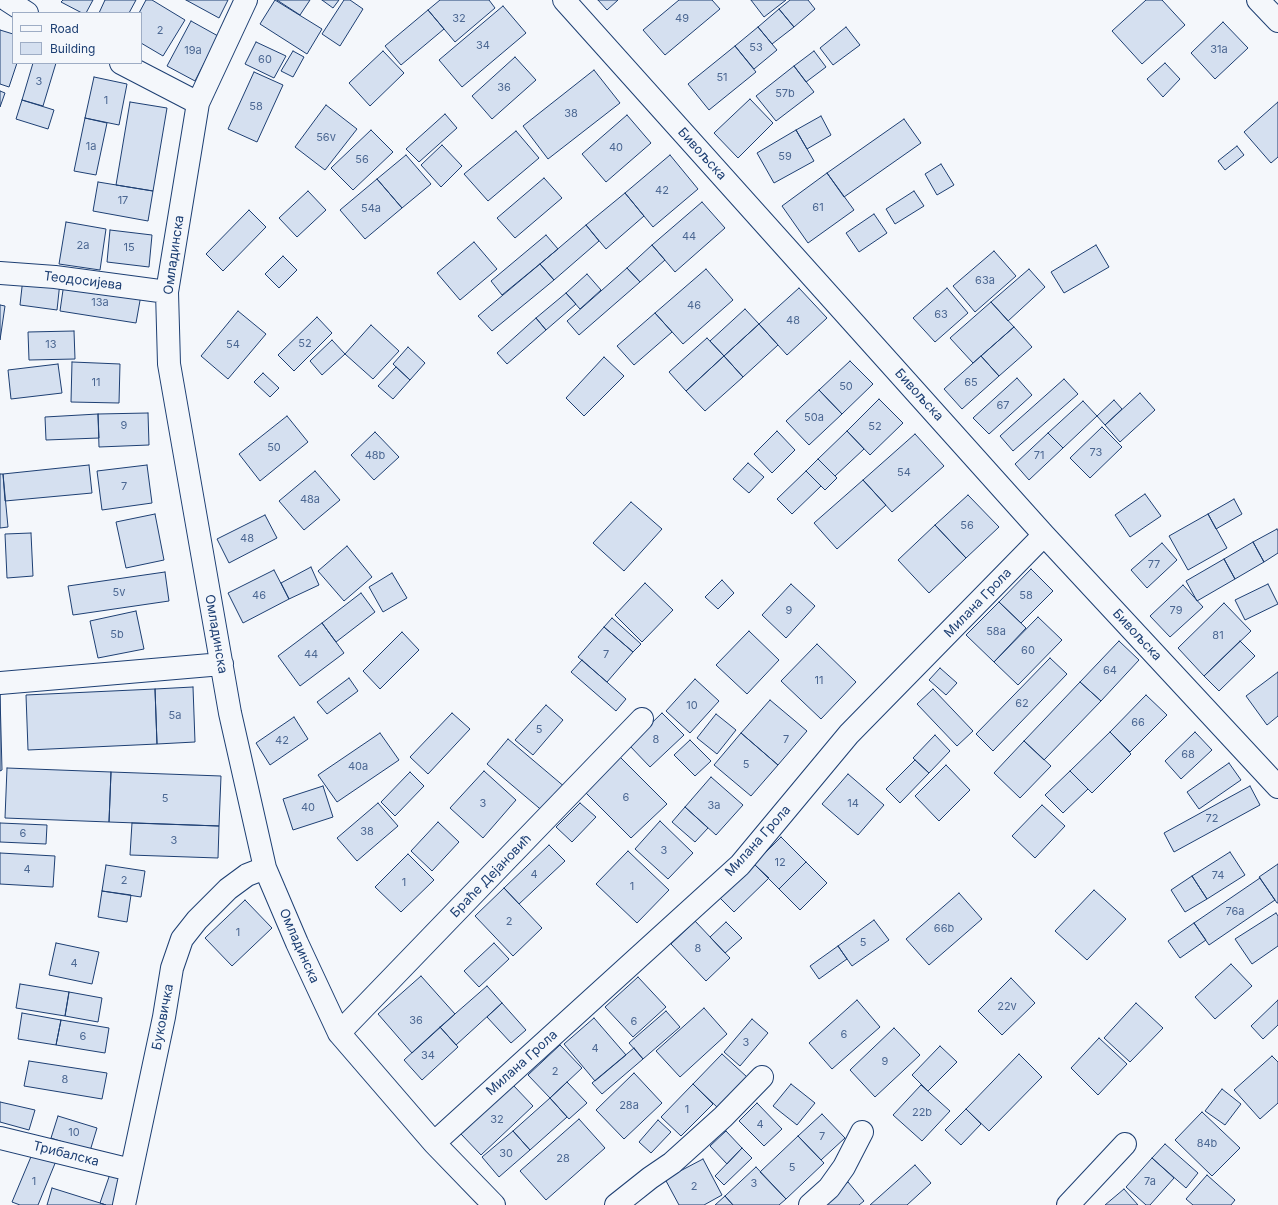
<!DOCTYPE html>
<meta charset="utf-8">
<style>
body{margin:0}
#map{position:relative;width:1278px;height:1205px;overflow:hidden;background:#f4f7fb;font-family:Inter,sans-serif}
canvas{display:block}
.legend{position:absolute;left:12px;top:12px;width:130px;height:52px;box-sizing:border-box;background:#f4f7fb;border:1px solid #9eadc5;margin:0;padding:5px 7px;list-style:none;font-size:12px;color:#1d3f73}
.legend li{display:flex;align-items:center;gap:8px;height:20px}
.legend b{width:20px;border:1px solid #9eadc5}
</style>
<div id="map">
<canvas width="1278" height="1205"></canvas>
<ul class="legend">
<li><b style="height:5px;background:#f4f7fb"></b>Road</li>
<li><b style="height:11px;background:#d5e0f0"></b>Building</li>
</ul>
</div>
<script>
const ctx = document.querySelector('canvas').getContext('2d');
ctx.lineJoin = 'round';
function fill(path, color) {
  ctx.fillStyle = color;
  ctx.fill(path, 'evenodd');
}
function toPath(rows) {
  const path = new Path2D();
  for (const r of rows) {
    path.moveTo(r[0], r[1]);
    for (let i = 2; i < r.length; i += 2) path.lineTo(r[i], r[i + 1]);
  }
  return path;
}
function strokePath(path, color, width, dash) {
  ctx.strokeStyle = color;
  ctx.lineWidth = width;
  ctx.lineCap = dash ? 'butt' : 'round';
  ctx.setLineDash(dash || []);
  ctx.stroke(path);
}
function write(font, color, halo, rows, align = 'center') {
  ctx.font = font + ' Inter,sans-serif';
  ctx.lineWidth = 3;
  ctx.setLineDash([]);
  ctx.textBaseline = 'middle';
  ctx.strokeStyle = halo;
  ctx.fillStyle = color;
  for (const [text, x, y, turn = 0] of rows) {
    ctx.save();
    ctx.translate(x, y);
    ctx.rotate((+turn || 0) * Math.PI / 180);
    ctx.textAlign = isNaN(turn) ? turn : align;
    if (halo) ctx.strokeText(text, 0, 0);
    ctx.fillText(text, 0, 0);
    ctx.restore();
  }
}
const building = toPath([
 [63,0,93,0,86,13,82,13,61,2,63,0],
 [105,0,136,0,129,13,99,13,105,0],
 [146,0,152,0,185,20,163,56,141,43,141,13,139,13,146,0],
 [186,0,228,0,219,18,186,0],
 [275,0,322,29,307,54,260,24,275,0],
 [277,0,310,0,300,15,277,0],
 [322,0,339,0,333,8,322,0],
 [344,0,350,0,363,9,340,46,322,34,344,0],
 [440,0,489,0,495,8,455,42,428,10,440,0],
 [598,0,618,0,607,10,598,0],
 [679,0,712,0,720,9,665,55,643,30,679,0],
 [751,0,786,0,764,17,751,0],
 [790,0,808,0,815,9,794,27,779,9,790,0],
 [1146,0,1162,0,1185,25,1142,64,1112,31,1146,0],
 [503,6,526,33,462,87,439,60,503,6],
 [779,9,794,27,772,44,758,27,779,9],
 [428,10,444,29,401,65,385,46,428,10],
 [191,21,218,36,195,81,167,66,191,21],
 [1223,22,1248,48,1215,79,1191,53,1223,22],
 [758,27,777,50,754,69,735,46,758,27],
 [846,27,860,45,833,65,820,48,846,27],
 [0,30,13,34,13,63,17,63,9,87,0,84,0,30],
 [256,42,286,56,274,78,245,64,256,42],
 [735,46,756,72,709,110,688,84,735,46],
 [293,51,304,57,293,77,281,71,293,51],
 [383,51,404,73,370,106,349,83,383,51],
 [814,51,826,67,806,82,794,66,814,51],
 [515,57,536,80,492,119,472,96,515,57],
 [33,63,56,63,43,106,22,100,33,63],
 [1165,63,1180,79,1163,97,1147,79,1165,63],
 [794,66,814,92,776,121,756,96,794,66],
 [594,70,620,103,548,159,523,126,594,70],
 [254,72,283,85,257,142,228,129,254,72],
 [94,77,127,84,119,125,85,118,94,77],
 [0,91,5,93,0,107,0,91],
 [750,99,773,123,738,158,714,133,750,99],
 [22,100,54,110,48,129,16,119,22,100],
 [130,102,167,108,153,191,116,185,130,102],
 [1278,102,1278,157,1271,163,1244,132,1278,102],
 [326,105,357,129,325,170,295,147,326,105],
 [445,114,457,128,419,162,406,149,445,114],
 [627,115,651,143,606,182,582,154,627,115],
 [821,116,831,135,807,149,796,130,821,116],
 [85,118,107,123,96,175,74,171,85,118],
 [904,119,921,143,844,197,827,173,904,119],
 [371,130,393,152,353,190,331,168,371,130],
 [796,130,814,161,774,183,757,153,796,130],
 [516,131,539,158,488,201,464,174,516,131],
 [442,145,462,166,441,187,421,165,442,145],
 [1237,146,1244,155,1225,170,1218,161,1237,146],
 [406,155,431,184,402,208,377,179,406,155],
 [670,155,698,189,653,227,625,193,670,155],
 [941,164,954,185,937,195,925,174,941,164],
 [827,173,854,210,808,243,782,206,827,173],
 [544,178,562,198,515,238,497,218,544,178],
 [377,179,402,208,365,239,340,210,377,179],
 [98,182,153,191,148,221,93,211,98,182],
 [308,191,326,210,297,237,279,218,308,191],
 [914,191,924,206,895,224,886,209,914,191],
 [625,193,644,216,606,249,586,225,625,193],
 [702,202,725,228,675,272,652,245,702,202],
 [249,210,266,227,223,271,206,254,249,210],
 [874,214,887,233,859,252,846,233,874,214],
 [66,222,106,229,100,270,59,264,66,222],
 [586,225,599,241,554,280,540,264,586,225],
 [110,230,152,235,149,267,107,262,110,230],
 [546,235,558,249,502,295,491,281,546,235],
 [474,242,497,269,460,300,437,273,474,242],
 [652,245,665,260,640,282,627,268,652,245],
 [1096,245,1109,267,1064,293,1051,272,1096,245],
 [994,251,1016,276,975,312,953,286,994,251],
 [283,256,297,270,279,288,265,274,283,256],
 [540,264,554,280,492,331,478,316,540,264],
 [627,268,640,282,579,335,567,321,627,268],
 [706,269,733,300,683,344,655,313,706,269],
 [1029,269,1045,287,1008,321,991,302,1029,269],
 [587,274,601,290,580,309,566,293,587,274],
 [23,278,60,282,57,310,20,305,23,278],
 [64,283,141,295,136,323,60,311,64,283],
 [799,288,827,318,787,355,759,324,799,288],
 [947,288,968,313,935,342,913,318,947,288],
 [566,293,576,304,546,330,536,318,566,293],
 [991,302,1014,327,973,363,950,338,991,302],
 [0,305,5,306,0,340,0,305],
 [745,309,759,324,724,356,710,341,745,309],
 [238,311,266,334,228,379,201,356,238,311],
 [655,313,672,332,634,365,617,346,655,313],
 [317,317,332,333,294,371,278,355,317,317],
 [536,318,546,330,507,364,497,353,536,318],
 [759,324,778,345,743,377,724,356,759,324],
 [371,325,399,351,373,379,345,354,371,325],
 [1014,327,1032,347,999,376,981,356,1014,327],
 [74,331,75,359,29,360,28,332,74,331],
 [707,338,724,356,686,391,669,372,707,338],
 [332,340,345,354,322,375,310,361,332,340],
 [408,347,425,363,410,380,393,364,408,347],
 [724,356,743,377,705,411,686,391,724,356],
 [981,356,999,376,962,409,944,389,981,356],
 [604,357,624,376,584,416,566,398,604,357],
 [850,361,873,384,842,414,819,390,850,361],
 [72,362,120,364,119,403,71,402,72,362],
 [58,364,62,393,11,399,8,370,58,364],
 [396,367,410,380,393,399,378,386,396,367],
 [263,373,279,388,270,397,254,382,263,373],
 [1017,378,1032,395,989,434,973,418,1017,378],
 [1064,379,1078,394,1013,451,1000,436,1064,379],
 [819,390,842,414,809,445,786,421,819,390],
 [1140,393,1155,410,1120,442,1105,425,1140,393],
 [879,399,903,423,870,455,847,431,879,399],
 [1114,400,1122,409,1105,425,1097,416,1114,400],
 [1083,401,1097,416,1063,448,1048,433,1083,401],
 [148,413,149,445,99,447,98,414,148,413],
 [98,414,99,438,46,440,45,417,98,414],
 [287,416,308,442,260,481,239,454,287,416],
 [1102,427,1122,447,1090,478,1070,458,1102,427],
 [777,431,795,450,772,473,754,454,777,431],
 [847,431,864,449,835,476,818,459,847,431],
 [375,432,399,457,374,480,351,455,375,432],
 [1048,433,1063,448,1029,480,1015,464,1048,433],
 [915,434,944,466,892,512,863,480,915,434],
 [818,459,837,478,825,490,806,471,818,459],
 [748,463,764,477,749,493,733,479,748,463],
 [89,465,92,493,5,501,3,474,89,465],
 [147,465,152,503,102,510,97,471,147,465],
 [315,471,340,500,304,530,279,501,315,471],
 [806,471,821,486,792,514,777,499,806,471],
 [0,474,3,474,8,527,0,528,0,474],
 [863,480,886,505,837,549,814,523,863,480],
 [1145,494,1161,516,1130,537,1115,515,1145,494],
 [968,495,999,527,966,558,935,525,968,495],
 [1234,499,1242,514,1216,529,1208,514,1234,499],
 [631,502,662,529,624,571,593,543,631,502],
 [155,514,164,560,126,568,116,522,155,514],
 [1208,514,1227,548,1188,570,1169,536,1208,514],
 [265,515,277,538,229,563,217,539,265,515],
 [935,525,966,558,929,593,898,560,935,525],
 [1277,529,1278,531,1278,553,1264,562,1253,542,1277,529],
 [31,533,33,576,7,578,5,534,31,533],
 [1253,542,1264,562,1235,579,1224,559,1253,542],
 [1162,543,1177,560,1147,588,1131,570,1162,543],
 [347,546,372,577,344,601,318,571,347,546],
 [1224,559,1235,579,1197,601,1186,581,1224,559],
 [311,567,319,585,289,599,281,583,311,567],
 [1031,569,1053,591,1021,623,999,602,1031,569],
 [274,570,289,599,243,623,228,593,274,570],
 [165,572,169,601,73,615,68,586,165,572],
 [392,573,407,598,383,612,369,587,392,573],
 [722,580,734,593,718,609,705,597,722,580],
 [645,583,673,610,642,642,615,615,645,583],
 [791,584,815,606,786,638,762,615,791,584],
 [1268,584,1278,604,1245,620,1235,600,1268,584],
 [1183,585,1203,607,1170,637,1150,616,1183,585],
 [361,593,375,612,336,642,322,623,361,593],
 [999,602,1026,628,994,662,966,635,999,602],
 [1224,603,1251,631,1204,676,1178,648,1224,603],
 [136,611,144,649,98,658,90,621,136,611],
 [1038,617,1062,640,1018,685,994,662,1038,617],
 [612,618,641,644,633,652,604,627,612,618],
 [322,623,344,653,300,686,278,656,322,623],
 [604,627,633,652,607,682,578,657,604,627],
 [749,631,779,660,747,694,716,665,749,631],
 [402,632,419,650,380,689,363,671,402,632],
 [1119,641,1139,660,1101,701,1080,682,1119,641],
 [1240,641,1255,656,1219,691,1204,676,1240,641],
 [817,644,856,682,821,719,781,681,817,644],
 [1050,658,1067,674,993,751,976,734,1050,658],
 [582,660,626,699,616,711,571,672,582,660],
 [940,668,957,683,946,695,929,680,940,668],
 [1278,672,1278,716,1267,725,1246,696,1278,672],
 [349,678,358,691,327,714,317,702,349,678],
 [695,679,719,701,690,733,666,711,695,679],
 [1080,682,1101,701,1044,760,1024,741,1080,682],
 [193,687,195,742,157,744,155,689,193,687],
 [155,689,157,744,28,750,26,695,155,689],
 [933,689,973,731,957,746,917,704,933,689],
 [0,695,2,770,0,771,0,695],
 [1146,695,1167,715,1130,752,1110,732,1146,695],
 [770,700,807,731,778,765,741,733,770,700],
 [546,705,563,720,533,755,515,740,546,705],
 [452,713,470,729,428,774,410,757,452,713],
 [662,713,684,735,650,767,629,745,662,713],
 [716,714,736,730,717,754,697,738,716,714],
 [294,717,308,739,270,765,256,743,294,717],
 [1110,732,1131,754,1092,793,1070,771,1110,732],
 [1195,732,1212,750,1181,779,1165,761,1195,732],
 [380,733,399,760,337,802,318,775,380,733],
 [741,733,778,765,751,796,714,765,741,733],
 [935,735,950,751,929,773,913,758,935,735],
 [508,739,566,788,545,813,487,764,508,739],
 [690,740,711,761,695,776,674,755,690,740],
 [1024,741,1051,766,1020,798,994,773,1024,741],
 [620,757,667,804,631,838,585,792,620,757],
 [915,760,929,773,900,803,886,789,915,760],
 [1229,763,1241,780,1199,809,1187,792,1229,763],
 [946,765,970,790,939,821,915,796,946,765],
 [7,768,111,772,109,822,5,818,7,768],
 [484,771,516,800,483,838,450,808,484,771],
 [1070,771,1088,789,1063,813,1045,795,1070,771],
 [111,772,221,776,219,826,109,822,111,772],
 [410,772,424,786,395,816,381,802,410,772],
 [848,774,884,805,858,835,822,804,848,774],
 [711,777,743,805,716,835,685,807,711,777],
 [323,786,333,817,293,830,283,799,323,786],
 [1250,786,1260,805,1174,852,1164,833,1250,786],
 [378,803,398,826,357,861,337,838,378,803],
 [580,803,596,817,572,842,556,827,580,803],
 [1042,805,1065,826,1035,858,1012,836,1042,805],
 [685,807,708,828,695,842,672,822,685,807],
 [660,821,693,853,668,879,635,849,660,821],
 [438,822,459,842,432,871,411,851,438,822],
 [0,823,47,825,46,844,0,842,0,823],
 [132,823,219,826,218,858,130,855,132,823],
 [781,837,806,862,779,889,754,864,781,837],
 [549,845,565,861,519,904,504,888,549,845],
 [628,851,669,890,637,923,596,884,628,851],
 [1230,852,1245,875,1207,899,1192,876,1230,852],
 [0,853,55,856,53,887,0,884,0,853],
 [408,854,434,880,401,912,375,887,408,854],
 [806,862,827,883,800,910,779,889,806,862],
 [754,864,769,878,734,912,720,898,754,864],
 [1278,864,1278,903,1277,903,1259,877,1278,864],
 [106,865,145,871,141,897,102,891,106,865],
 [1192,876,1207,899,1185,912,1171,890,1192,876],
 [1260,878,1275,900,1209,945,1194,923,1260,878],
 [504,888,542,928,513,956,475,916,504,888],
 [1094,890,1126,919,1087,960,1055,931,1094,890],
 [102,891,131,895,127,922,98,917,102,891],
 [959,893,982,919,929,965,906,939,959,893],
 [245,900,272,928,232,966,205,938,245,900],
 [1276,913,1278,916,1278,946,1252,964,1235,939,1276,913],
 [874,920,889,940,852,966,838,946,874,920],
 [695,921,730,958,706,981,671,944,695,921],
 [726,922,742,938,725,953,710,937,726,922],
 [1194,923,1206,940,1180,958,1168,941,1194,923],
 [56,943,99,952,92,984,49,975,56,943],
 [494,943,509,959,479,987,464,971,494,943],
 [838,946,847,959,819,979,810,966,838,946],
 [1231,964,1252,986,1215,1019,1195,997,1231,964],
 [421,976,455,1014,412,1053,378,1014,421,976],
 [638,977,666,1007,633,1037,605,1007,638,977],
 [1011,978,1035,1003,1002,1035,978,1011,1011,978],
 [20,984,69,992,65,1016,16,1008,20,984],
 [487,986,502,1003,456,1045,440,1027,487,986],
 [69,992,102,998,98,1022,65,1016,69,992],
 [857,1000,880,1027,832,1069,809,1043,857,1000],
 [1278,1000,1278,1025,1263,1039,1251,1026,1278,1000],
 [502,1003,526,1030,511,1043,487,1017,502,1003],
 [1136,1003,1163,1028,1130,1062,1104,1038,1136,1003],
 [704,1008,727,1034,680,1077,656,1051,704,1008],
 [666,1011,680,1027,643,1059,629,1043,666,1011],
 [22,1013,61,1020,56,1045,18,1039,22,1013],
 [594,1018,626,1055,595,1081,564,1044,594,1018],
 [752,1019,768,1033,740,1066,724,1052,752,1019],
 [61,1020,109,1028,105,1053,56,1045,61,1020],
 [440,1027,458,1047,422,1080,404,1060,440,1027],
 [894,1028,920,1055,875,1097,850,1070,894,1028],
 [1099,1038,1127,1064,1098,1095,1071,1068,1099,1038],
 [560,1045,582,1068,550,1098,528,1075,560,1045],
 [940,1046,957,1062,928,1091,912,1075,940,1046],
 [634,1048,643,1059,602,1094,592,1083,634,1048],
 [722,1054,747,1077,718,1108,693,1084,722,1054],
 [1019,1054,1042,1077,989,1131,966,1109,1019,1054],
 [1272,1056,1278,1062,1278,1103,1260,1119,1234,1090,1272,1056],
 [29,1061,107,1073,102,1099,24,1086,29,1061],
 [634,1073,662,1103,624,1139,596,1110,634,1073],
 [567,1082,587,1103,569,1119,550,1098,567,1082],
 [693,1084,713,1104,681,1136,661,1117,693,1084],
 [791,1084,815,1103,797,1125,773,1106,791,1084],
 [513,1085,533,1106,481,1155,461,1134,513,1085],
 [921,1085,950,1111,922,1141,893,1115,921,1085],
 [1222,1089,1241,1104,1225,1125,1205,1111,1222,1089],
 [550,1098,567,1117,530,1150,513,1131,550,1098],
 [0,1102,35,1110,29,1130,0,1122,0,1102],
 [757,1103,782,1129,764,1146,739,1121,757,1103],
 [966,1109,981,1124,961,1145,945,1130,966,1109],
 [1202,1112,1240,1148,1212,1176,1175,1140,1202,1112],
 [822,1114,845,1138,821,1160,798,1136,822,1114],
 [58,1116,97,1128,90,1151,51,1138,58,1116],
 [579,1119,605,1148,546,1200,520,1171,579,1119],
 [658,1120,671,1132,651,1153,639,1142,658,1120],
 [513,1131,530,1150,499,1177,482,1157,513,1131],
 [726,1131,742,1148,727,1164,710,1146,726,1131],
 [798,1136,824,1163,786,1199,760,1172,798,1136],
 [1165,1144,1198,1173,1186,1188,1152,1158,1165,1144],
 [742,1148,752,1158,724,1185,715,1176,742,1148],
 [33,1152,56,1161,38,1205,20,1205,12,1202,33,1152],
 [1152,1158,1174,1178,1150,1205,1146,1205,1126,1187,1152,1158],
 [703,1159,722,1195,704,1205,679,1205,665,1179,703,1159],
 [915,1165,931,1183,907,1205,870,1205,915,1165],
 [756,1167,786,1199,779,1205,733,1205,725,1196,756,1167],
 [110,1174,128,1180,119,1205,106,1205,100,1203,110,1174],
 [1207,1175,1235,1200,1231,1205,1193,1205,1186,1199,1207,1175],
 [848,1182,864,1201,859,1205,821,1205,848,1182],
 [52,1188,100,1203,106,1205,47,1205,52,1188],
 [1124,1189,1138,1205,1105,1205,1124,1189],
 [725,1196,733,1205,715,1205,725,1196]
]);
fill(building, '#d5e0f0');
strokePath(building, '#1d3f73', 1);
const street = toPath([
 [7,0,27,13],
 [246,0,198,103,167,292,169,364,230,713,265,868,297,943,339,1033,434,1143,494,1205],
 [564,0,1044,535,1278,787],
 [1258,0,1278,21],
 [121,63,198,103],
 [0,273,55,277,167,292],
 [0,683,222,664],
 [339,1033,642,719],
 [0,1138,131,1170],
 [434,1143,740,865,849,734,1044,535],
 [124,1205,164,1017,172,968,182,939,197,920,228,889,247,875,265,868],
 [616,1205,650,1178,672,1163,723,1117,762,1077],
 [810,1205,829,1188,844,1167,862,1132],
 [1068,1205,1125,1144]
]);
strokePath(street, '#1d3f73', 24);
strokePath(street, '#f4f7fb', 22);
write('11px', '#4b6792', null, [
 ["32",459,19],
 ["49",682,19],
 ["2",160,31],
 ["34",483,46],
 ["53",756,48],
 ["31a",1219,50],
 ["19a",193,51],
 ["60",265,60],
 ["51",722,78],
 ["3",39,82],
 ["36",504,88],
 ["57b",785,94],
 ["1",106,101],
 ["58",256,107],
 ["38",571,114],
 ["56v",326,138],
 ["1a",91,147],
 ["40",616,148],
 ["59",785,157],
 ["56",362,160],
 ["42",662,191],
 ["17",123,201],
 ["61",818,208],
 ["54a",371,209],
 ["44",689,237],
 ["2a",83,246],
 ["15",129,248],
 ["63a",985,281],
 ["13a",100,303],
 ["46",694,306],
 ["63",941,315],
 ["48",793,321],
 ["52",305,344],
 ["13",51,345],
 ["54",233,345],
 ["11",96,383],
 ["65",971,383],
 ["50",846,387],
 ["67",1003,406],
 ["50a",814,418],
 ["9",124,426],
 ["52",875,427],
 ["50",274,448],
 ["73",1096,453],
 ["48b",375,456],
 ["71",1039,456],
 ["54",904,473],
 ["7",124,487],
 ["48a",310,500],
 ["56",967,526],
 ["48",247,539],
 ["77",1154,565],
 ["5v",119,593],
 ["46",259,596],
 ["58",1026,596],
 ["9",789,611],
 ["79",1176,611],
 ["58a",996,632],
 ["5b",117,635],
 ["81",1218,636],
 ["60",1028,651],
 ["44",311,655],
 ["7",606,655],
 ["64",1110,671],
 ["11",819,681],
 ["62",1022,704],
 ["10",692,706],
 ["5a",175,716],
 ["66",1138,723],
 ["5",539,730],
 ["8",656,740],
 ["7",786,740],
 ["42",282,741],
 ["68",1188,755],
 ["5",746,765],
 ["40a",358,767],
 ["6",626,798],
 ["5",165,799],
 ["3",483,804],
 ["14",853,804],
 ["3a",714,806],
 ["40",308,808],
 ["72",1212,819],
 ["38",367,832],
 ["6",23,834],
 ["3",174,841],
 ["3",664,851],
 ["12",780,863],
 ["4",27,870],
 ["4",534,875],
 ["74",1218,876],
 ["2",124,881],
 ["1",404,883],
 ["1",632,887],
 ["76a",1235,912],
 ["2",509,922],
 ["66b",944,929],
 ["1",238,933],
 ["5",863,943],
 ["8",698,949],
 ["4",74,964],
 ["22v",1007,1007],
 ["36",416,1021],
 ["6",634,1022],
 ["6",844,1035],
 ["6",83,1037],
 ["3",746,1043],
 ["4",595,1049],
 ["34",428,1056],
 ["9",885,1062],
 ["2",555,1072],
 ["8",65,1080],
 ["28a",629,1106],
 ["1",687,1110],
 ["22b",922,1113],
 ["32",497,1120],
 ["4",760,1125],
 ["10",74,1133],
 ["7",822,1137],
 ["84b",1207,1144],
 ["30",506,1154],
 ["28",563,1159],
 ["5",792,1168],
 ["1",34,1182],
 ["7a",1150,1182],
 ["3",754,1184],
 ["2",694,1187]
]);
write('13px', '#1d3f73', '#f4f7fb', [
 ["Бивољска",702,154,48],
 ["Омладинска",174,255,-82],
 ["Теодосијева",83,281,7],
 ["Бивољска",919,395,48],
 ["Милана Грола",978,603,-46],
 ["Омладинска",216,634,80],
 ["Бивољска",1137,635,47],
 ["Милана Грола",758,841,-48],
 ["Браће Дејановић",491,876,-46],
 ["Омладинска",299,946,66],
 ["Буковичка",163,1017,-79],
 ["Милана Грола",522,1063,-42],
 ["Трибалска",66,1154,14]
]);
</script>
